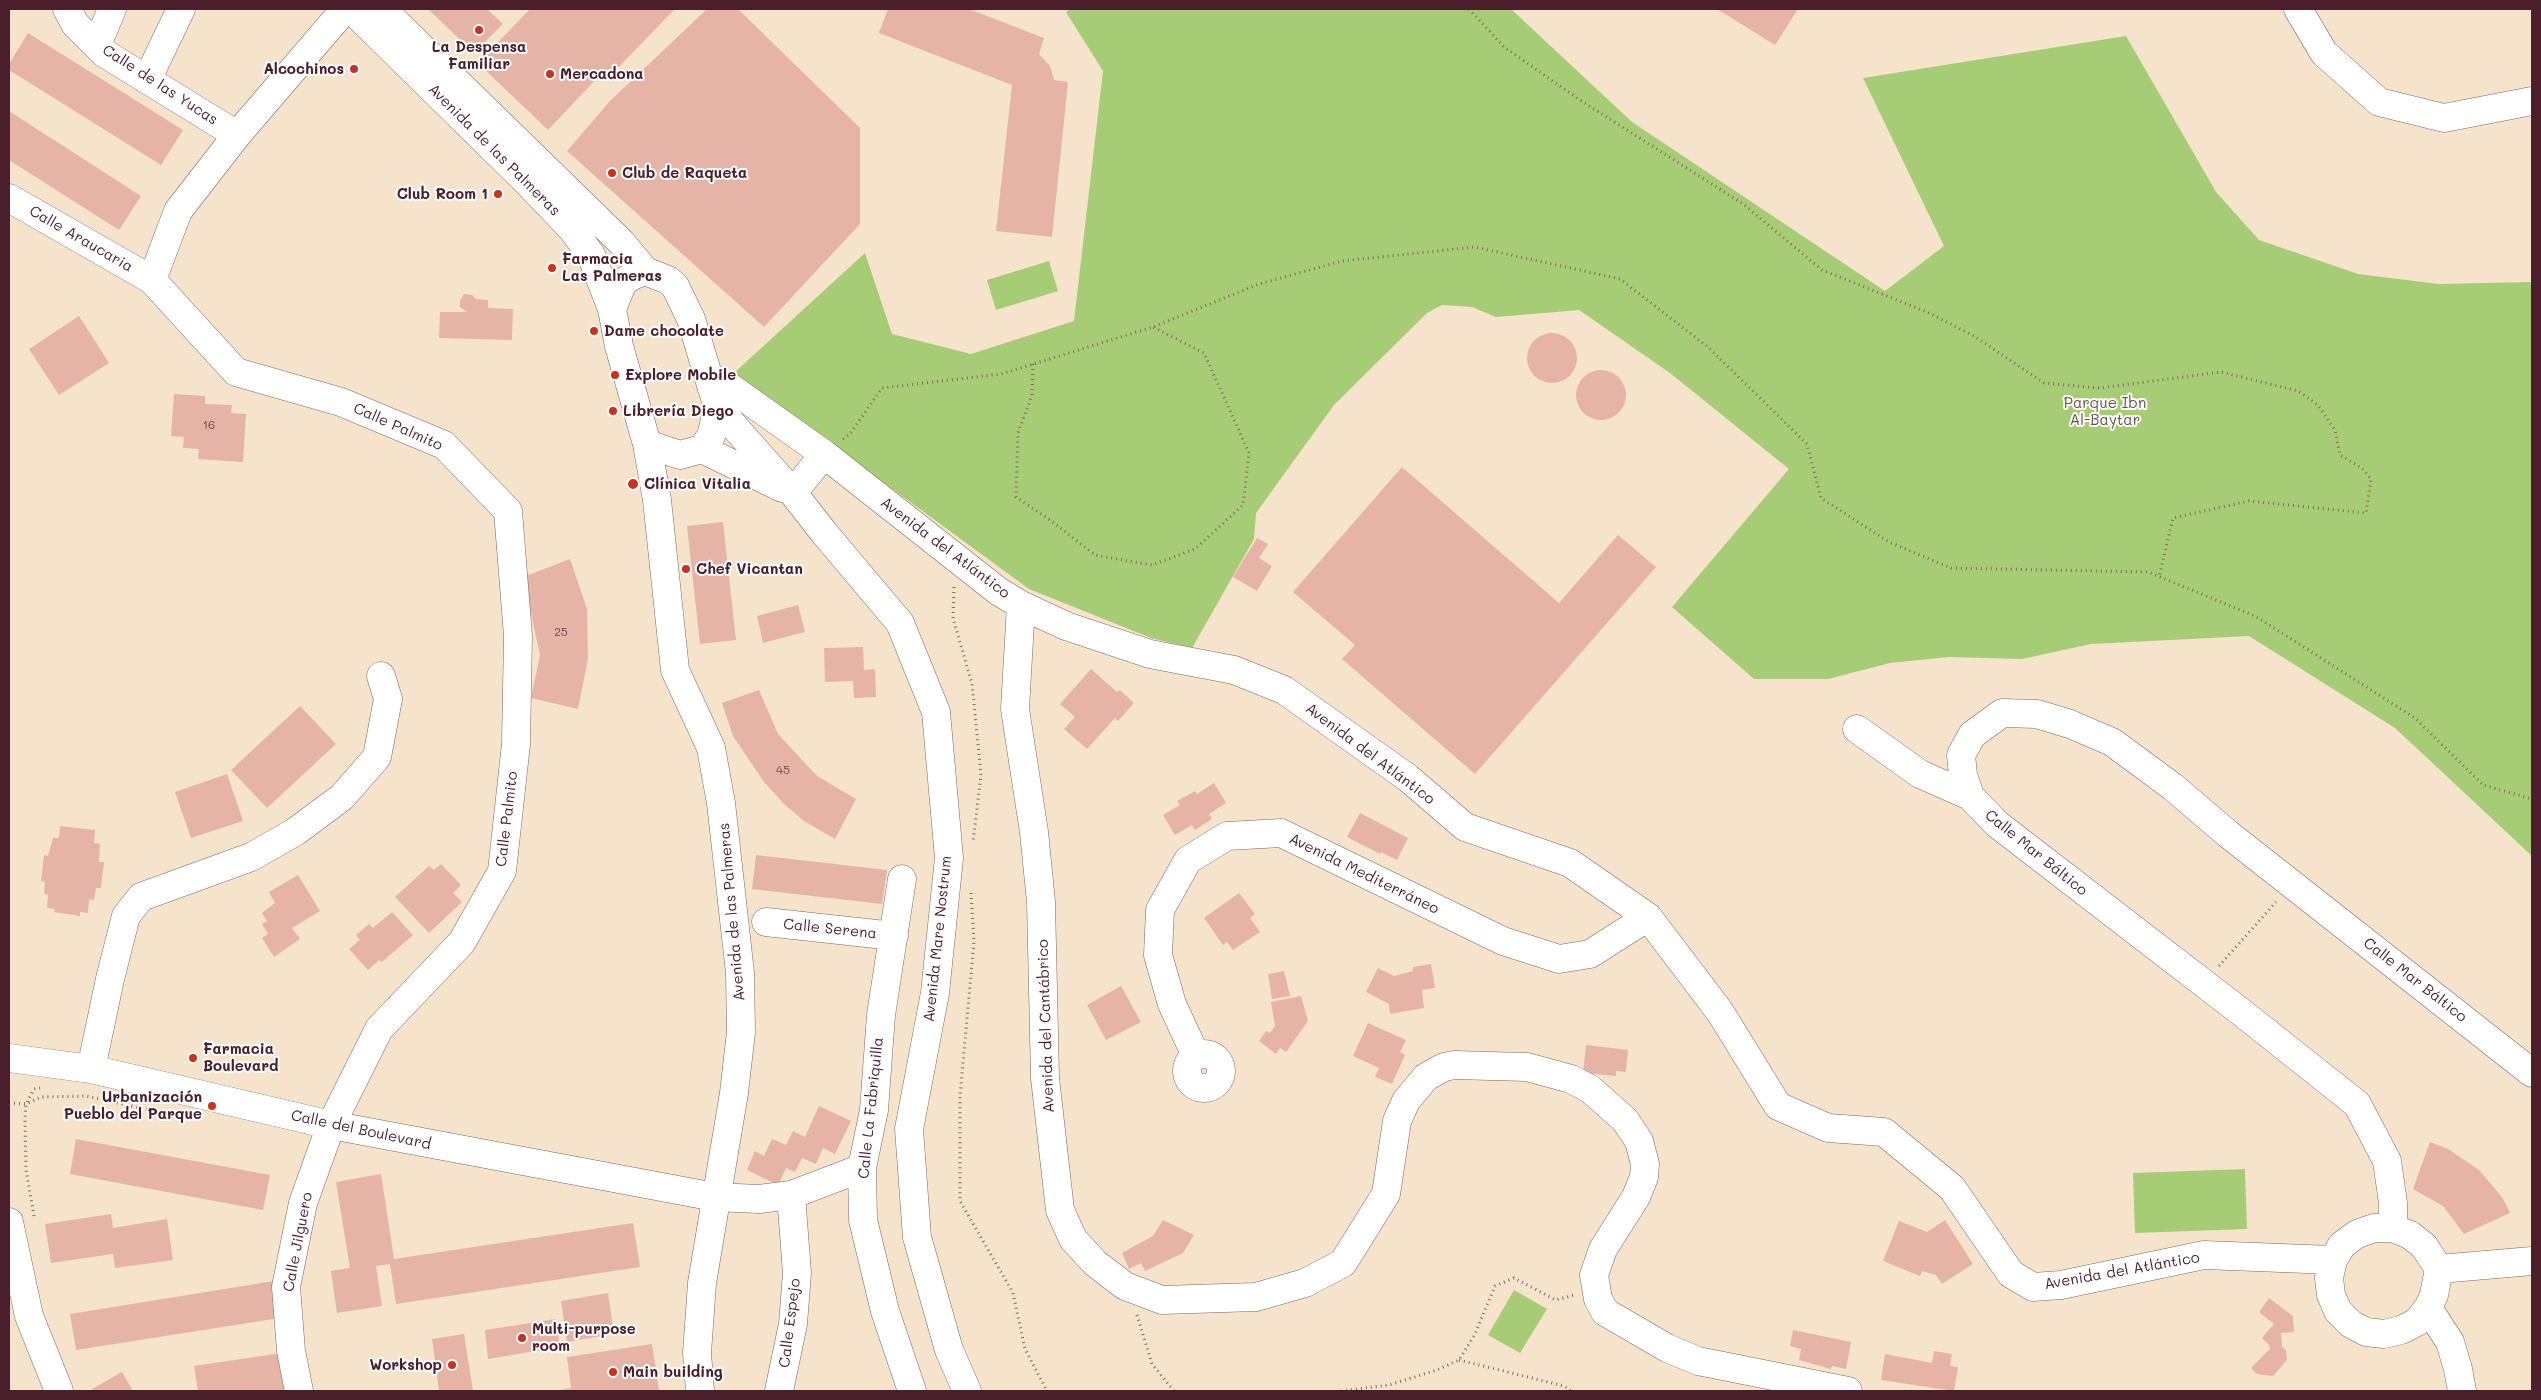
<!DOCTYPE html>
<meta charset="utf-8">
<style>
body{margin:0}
#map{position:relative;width:2541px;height:1400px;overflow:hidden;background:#f5e3cb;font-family:Mali,sans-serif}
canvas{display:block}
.frame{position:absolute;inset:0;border:10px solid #4a1f2b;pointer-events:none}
</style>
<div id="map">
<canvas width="2541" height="1400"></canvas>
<div class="frame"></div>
</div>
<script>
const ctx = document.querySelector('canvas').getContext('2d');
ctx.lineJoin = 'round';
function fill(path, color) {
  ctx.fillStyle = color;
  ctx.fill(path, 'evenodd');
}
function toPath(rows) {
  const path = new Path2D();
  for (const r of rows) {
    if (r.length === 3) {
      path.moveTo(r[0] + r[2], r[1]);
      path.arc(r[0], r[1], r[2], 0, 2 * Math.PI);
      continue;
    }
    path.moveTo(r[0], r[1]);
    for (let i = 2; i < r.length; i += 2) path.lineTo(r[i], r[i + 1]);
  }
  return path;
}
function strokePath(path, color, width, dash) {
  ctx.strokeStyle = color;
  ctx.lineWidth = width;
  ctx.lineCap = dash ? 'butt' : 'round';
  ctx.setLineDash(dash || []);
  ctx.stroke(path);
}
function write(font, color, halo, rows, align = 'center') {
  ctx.font = font + ' Mali,sans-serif';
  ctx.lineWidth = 4;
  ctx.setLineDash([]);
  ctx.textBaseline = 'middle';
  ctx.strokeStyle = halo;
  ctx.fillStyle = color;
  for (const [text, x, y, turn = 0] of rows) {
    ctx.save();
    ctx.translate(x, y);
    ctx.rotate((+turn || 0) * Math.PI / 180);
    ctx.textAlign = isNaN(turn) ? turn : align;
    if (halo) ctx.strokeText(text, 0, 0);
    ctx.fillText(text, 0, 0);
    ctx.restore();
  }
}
fill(toPath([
 [1071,9,1511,9,1632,122,1885,291,1944,246,1863,78,2126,36,2216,192,2259,240,2358,274,2439,284,2532,282,2532,856,2395,728,2249,636,2091,644,2022,659,1949,657,1890,663,1828,679,1754,679,1672,607,1789,469,1670,373,1579,310,1496,317,1472,307,1442,305,1427,313,1334,405,1256,513,1254,539,1192,648,1151,638,1029,589,734,373,865,253,892,334,971,354,1074,321,1103,71,1066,12],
 [1049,261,1058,291,996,310,987,280],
 [2245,1169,2247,1229,2135,1233,2133,1173],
 [1514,1290,1547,1309,1520,1353,1488,1335]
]), '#a7cc76');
fill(toPath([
 [428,9,487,9,503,24,474,53],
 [530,9,675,9,606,80,600,75,548,130,478,63],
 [707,9,738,9,860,128,860,224,764,327,567,151,610,101],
 [888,9,969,9,1044,38,1039,54,1050,66,1054,80,1068,82,1052,237,996,231,1012,85,879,33],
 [1717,9,1798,9,1775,45],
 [28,33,183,130,161,165,9,70,9,64],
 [9,111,141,196,119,230,9,160],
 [464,294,472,295,476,299,488,300,488,308,513,309,512,340,439,338,440,312,467,312,460,307,460,301],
 [79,316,109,363,59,395,29,349],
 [1552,358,25],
 [1601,395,25],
 [174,394,205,396,205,404,232,405,231,413,246,414,243,462,198,459,199,449,183,448,184,437,171,436],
 [1402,467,1559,603,1618,535,1656,567,1475,774,1342,659,1355,645,1293,592],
 [723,522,736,640,700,644,687,526],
 [1257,538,1268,544,1259,558,1272,566,1257,591,1233,577],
 [570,559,587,609,588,658,578,709,531,698,540,655,523,577],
 [798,605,805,632,763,643,757,616],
 [863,647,864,670,875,669,876,697,854,698,853,681,825,682,824,648],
 [1091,669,1117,692,1120,690,1134,703,1118,721,1115,718,1087,749,1064,729,1075,717,1060,704],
 [759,690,778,734,817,776,856,799,835,839,804,821,784,804,764,782,733,736,722,703],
 [300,706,336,744,267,808,231,770],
 [227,774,243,821,191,838,175,792],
 [1214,783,1226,803,1209,814,1212,819,1195,830,1192,825,1175,835,1163,815,1180,805,1177,801,1195,791,1197,794],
 [1360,813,1408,838,1397,860,1381,852,1380,854,1347,837],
 [60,826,95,830,94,843,100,844,99,862,104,862,101,888,96,888,94,900,89,899,88,913,80,912,80,916,54,912,55,909,47,908,48,895,44,894,45,882,41,881,44,855,48,856,53,838,59,838],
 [756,855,887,870,882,904,752,889],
 [441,864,461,885,453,893,462,902,429,933,395,897,429,866,434,870],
 [298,875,320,911,292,928,300,939,274,957,262,938,268,934,262,924,267,921,262,913,275,903,269,892],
 [1239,893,1255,914,1250,918,1260,932,1233,950,1227,942,1223,945,1204,918],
 [392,912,413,935,382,962,379,960,368,970,349,949,360,940,356,935,369,924,373,928],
 [1431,964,1435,988,1422,990,1424,1008,1390,1014,1389,1004,1366,992,1378,968,1394,976,1413,971,1413,967],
 [1284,971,1290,996,1272,999,1268,974],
 [1121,986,1141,1022,1106,1040,1087,1005],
 [1301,996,1308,1021,1286,1052,1280,1048,1276,1054,1259,1041,1266,1031,1270,1033,1275,1026,1271,1002],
 [1368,1023,1406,1040,1400,1052,1405,1055,1392,1084,1375,1077,1379,1068,1353,1056],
 [1586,1045,1628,1050,1626,1072,1616,1071,1616,1076,1583,1073],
 [819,1106,851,1121,835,1154,823,1148,816,1164,802,1158,795,1172,786,1168,778,1185,747,1170,755,1151,764,1156,772,1139,786,1145,793,1131,805,1137],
 [76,1139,270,1175,263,1210,70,1174],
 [2430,1142,2448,1149,2479,1170,2502,1197,2510,1213,2464,1234,2443,1206,2413,1189],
 [381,1174,394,1259,633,1223,640,1267,396,1304,390,1264,376,1266,382,1306,337,1313,331,1271,350,1268,336,1182],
 [111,1214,113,1228,167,1219,173,1260,115,1268,113,1254,51,1263,45,1224],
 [1163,1220,1194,1235,1183,1253,1145,1271,1141,1263,1129,1269,1122,1253,1153,1236],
 [1945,1220,1973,1264,1942,1284,1936,1275,1922,1271,1920,1276,1883,1261,1899,1221,1927,1232],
 [274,1281,280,1318,76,1350,70,1314],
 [608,1293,614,1334,567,1342,561,1301],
 [2269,1298,2293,1316,2294,1332,2281,1333,2282,1347,2286,1350,2287,1360,2273,1376,2257,1374,2251,1368,2270,1349,2269,1345,2262,1338,2274,1324,2259,1312],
 [556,1319,560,1347,488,1359,485,1330],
 [1793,1330,1851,1342,1846,1369,1832,1366,1831,1369,1799,1360,1801,1349,1790,1346],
 [464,1334,473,1391,439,1391,432,1339],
 [652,1344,659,1391,554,1391,571,1388,567,1357],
 [1934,1351,1952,1354,1950,1366,1958,1367,1954,1391,1881,1380,1885,1354,1932,1363],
 [282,1353,288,1391,198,1391,194,1366],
 [122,1372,133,1391,93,1391,92,1389]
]), '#e5b4a6');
const minor = toPath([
 [67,9,75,24,104,53,237,135],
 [351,9,528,183,573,230,591,255,612,309,619,346,647,444,680,455,702,449,711,436,718,408,691,319,675,286,668,280,645,271,634,275,623,282,612,309],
 [382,9,621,242,645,271],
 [2298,9,2324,53,2379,102,2444,118,2532,101],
 [97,45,112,9],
 [147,80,181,9],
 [9,198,152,280],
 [711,386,731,388,824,454,998,591,1021,605,1066,626,1150,654,1234,670,1284,690,1408,778,1465,827,1570,863,1648,917,1720,1012,1778,1106,1828,1128,1884,1132,1952,1188,2011,1274,2033,1287,2061,1285,2204,1255,2333,1260],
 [718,408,793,493,825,534,900,623,936,712,949,858,935,993,909,1129,917,1237,949,1350,967,1391],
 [647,444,657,500,675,670,711,748,721,803,740,973,741,1032,734,1093,702,1283,697,1353,700,1391],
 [702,449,782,488],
 [793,493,824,454],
 [1021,605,1015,709,1034,832,1041,902,1045,1078,1060,1210,1073,1239,1095,1263,1125,1286,1162,1300,1256,1297,1305,1283,1343,1263,1386,1194,1397,1121,1406,1101,1426,1077,1444,1067,1454,1065,1527,1067,1571,1079,1590,1089,1625,1120,1639,1141,1645,1164,1644,1177,1636,1197,1603,1249,1594,1275,1598,1299,1605,1312,1667,1348,1698,1361,1848,1391],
 [1857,729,1920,774,1970,796],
 [902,879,881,1015,874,1110,862,1168,863,1220,885,1311,912,1391],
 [766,922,894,936],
 [1204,1071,17],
 [1196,1056,1172,1004,1158,955,1160,910,1188,860,1227,836,1281,833,1503,941,1559,959,1590,954,1648,917],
 [9,1058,91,1069,331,1125,715,1197,759,1199,791,1195,862,1168],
 [91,1069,110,979,126,916,141,897,251,857,295,832,342,797,377,757,388,699,381,676],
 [9,1222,29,1316,59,1391],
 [2374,1228,2393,1228,2410,1235,2424,1246,2439,1269,2434,1295,2428,1308,2417,1322,2401,1330,2384,1334,2366,1332,2351,1324,2338,1311,2331,1295,2329,1278,2333,1260,2342,1245,2357,1234,2374,1228],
 [2393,1228,2393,1203,2387,1161,2357,1104,2241,1012,1997,824,1970,796,1963,775,1961,755,1972,735,2002,713,2037,714,2070,724,2112,742,2173,787,2228,834,2532,1073],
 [2439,1269,2532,1261],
 [2428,1308,2450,1342,2458,1369,2462,1391],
 [299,1391,291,1351,286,1287,303,1203,331,1125,379,1029,462,942,502,871,516,744,518,636,508,511,444,445,341,402,236,372,152,280,178,211,237,135,345,9],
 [779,1391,793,1324,797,1273,791,1195]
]);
strokePath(minor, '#866463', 29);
strokePath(toPath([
 [1469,9,1504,47,1580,100,1743,204,1822,270,1927,312,1974,336,2044,383,2100,388,2221,372,2298,391,2318,405,2335,430,2340,455,2362,468,2371,479,2366,513,2249,501,2173,518,2159,577],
 [1033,364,1032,395,1018,433,1016,497,1050,520,1095,555,1152,565,1195,549,1243,505,1249,453,1204,353,1153,327],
 [843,439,850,434,882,388,1001,374,1153,327,1259,284,1342,261,1475,247,1620,279,1708,347,1807,444,1821,498,1889,542,1951,568,2148,572,2255,616,2415,718,2483,785,2532,799],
 [954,587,953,618,972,684,981,775,973,842],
 [971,893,974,941,960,1096,960,1201,1013,1293,1025,1349,1047,1391],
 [2219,966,2276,902],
 [9,1103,26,1104,41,1097,86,1096,194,1120],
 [34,1216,26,1170,25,1119,26,1104,34,1089,40,1088],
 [1137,1315,1152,1364,1174,1391],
 [1459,1360,1564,1386,1571,1391],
 [1341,1391,1389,1385,1437,1370,1459,1360,1474,1336,1495,1286,1514,1278,1556,1300,1574,1295]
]), '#866463', 3, [1, 4]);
strokePath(minor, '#fff', 28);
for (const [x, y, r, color] of [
 [479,30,5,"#c8321e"],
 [354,69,5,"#c8321e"],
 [550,74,5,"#c8321e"],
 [612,173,5,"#c8321e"],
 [498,194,5,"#c8321e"],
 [552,268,5,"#c8321e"],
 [594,331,5,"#c8321e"],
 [615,375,5,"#c8321e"],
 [613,411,5,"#c8321e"],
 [633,484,6,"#c8321e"],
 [686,569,5,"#c8321e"],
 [193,1058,5,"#c8321e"],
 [212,1106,5,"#c8321e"],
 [522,1338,5,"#c8321e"],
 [452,1365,5,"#c8321e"],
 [613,1372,5,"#c8321e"]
]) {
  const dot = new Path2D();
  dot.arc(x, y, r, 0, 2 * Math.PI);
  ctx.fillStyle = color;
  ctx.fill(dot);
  strokePath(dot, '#fff', 2);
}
write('12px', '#71444a', null, [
 ["16",209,425],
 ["25",561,632],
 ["45",783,770]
]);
write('bold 15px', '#4a1f2b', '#fff', [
 ["La Despensa",479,47,"center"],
 ["Familiar",479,64,"center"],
 ["Alcochinos",344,69,"right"],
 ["Mercadona",560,74],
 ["Club de Raqueta",622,173],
 ["Club Room 1",488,194,"right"],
 ["Farmacia",562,259],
 ["Las Palmeras",562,276],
 ["Dame chocolate",604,331],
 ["Explore Mobile",625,375],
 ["Librería Diego",623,411],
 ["Clínica Vitalia",644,484],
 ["Chef Vicantan",696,569],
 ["Farmacia",203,1049],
 ["Boulevard",203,1066],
 ["Urbanización",202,1097,"right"],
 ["Pueblo del Parque",202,1114,"right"],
 ["Multi-purpose",532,1329],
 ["room",532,1346],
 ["Workshop",442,1365,"right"],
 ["Main building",623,1372]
], 'left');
write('15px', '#4a1f2b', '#fff', [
 ["Calle de las Yucas",160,85,33],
 ["Avenida de las Palmeras",494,150,45],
 ["Calle Araucaria",81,239,30],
 ["Calle Palmito",398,427,24],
 ["Avenida del Atlántico",945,548,37],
 ["Avenida del Atlántico",1370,754,37],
 ["Calle Palmito",507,819,-83],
 ["Calle Mar Báltico",2036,853,39],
 ["Avenida Mediterráneo",1364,874,26],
 ["Avenida de las Palmeras",732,912,-95],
 ["Calle Serena",830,929,6],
 ["Avenida Mare Nostrum",938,939,-84],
 ["Calle Mar Báltico",2415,980,38],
 ["Avenida del Cantábrico",1046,1026,-92],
 ["Calle La Fabriquilla",871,1108,-84],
 ["Calle del Boulevard",361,1130,12],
 ["Calle Jilguero",298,1242,-79],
 ["Avenida del Atlántico",2122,1271,-10],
 ["Calle Espejo",790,1323,-83]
]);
write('15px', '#665342', '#fff', [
 ["Parque Ibn",2105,403],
 ["Al-Baytar",2105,420]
]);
</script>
